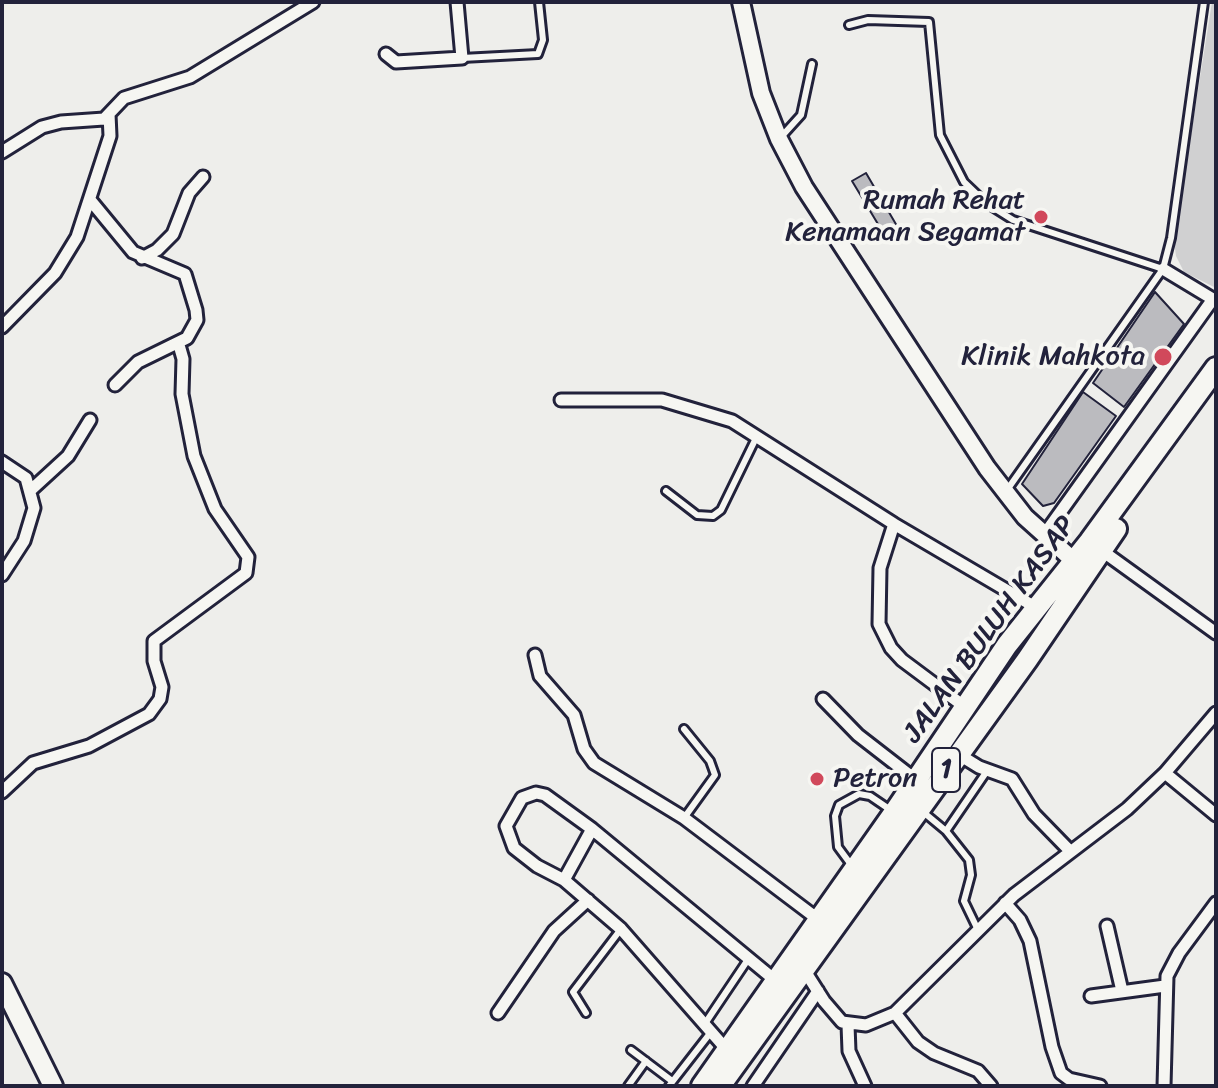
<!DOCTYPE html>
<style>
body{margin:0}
#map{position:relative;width:1218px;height:1088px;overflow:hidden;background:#eeeeeb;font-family:Sriracha,sans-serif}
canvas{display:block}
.frame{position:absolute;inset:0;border:4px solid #22223b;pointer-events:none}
</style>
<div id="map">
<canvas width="1218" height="1088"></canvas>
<div class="frame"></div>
</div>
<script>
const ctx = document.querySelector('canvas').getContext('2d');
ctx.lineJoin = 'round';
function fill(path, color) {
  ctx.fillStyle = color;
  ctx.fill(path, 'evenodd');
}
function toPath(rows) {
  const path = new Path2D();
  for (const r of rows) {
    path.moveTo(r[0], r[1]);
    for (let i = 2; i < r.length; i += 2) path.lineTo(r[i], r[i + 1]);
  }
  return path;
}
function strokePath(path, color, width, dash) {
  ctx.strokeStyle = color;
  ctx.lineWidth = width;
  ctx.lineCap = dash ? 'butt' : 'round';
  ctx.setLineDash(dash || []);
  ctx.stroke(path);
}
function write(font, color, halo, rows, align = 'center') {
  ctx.font = font + ' Sriracha,sans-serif';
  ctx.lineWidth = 8;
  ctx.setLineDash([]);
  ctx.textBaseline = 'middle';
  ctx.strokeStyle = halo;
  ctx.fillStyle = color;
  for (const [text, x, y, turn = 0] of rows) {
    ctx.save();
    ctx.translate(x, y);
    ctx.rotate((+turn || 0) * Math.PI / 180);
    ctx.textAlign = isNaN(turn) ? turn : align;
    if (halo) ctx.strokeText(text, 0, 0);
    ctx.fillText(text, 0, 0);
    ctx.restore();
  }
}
fill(toPath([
 [1212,2,1216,2,1216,288,1184,272,1176,256,1174,241]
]), '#d0d0d1');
const building = toPath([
 [866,173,897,226,884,234,852,181,866,173],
 [1155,292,1184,324,1124,407,1093,383,1155,292],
 [1083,392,1116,416,1054,503,1043,506,1022,484,1083,392]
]);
fill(building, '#bbbbbf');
strokePath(building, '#22223b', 2);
const service = toPath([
 [849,25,868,20,929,22,940,135,964,182,986,203,1013,220,1163,269],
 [462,58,538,54,543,40,539,2],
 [782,136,801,115,812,64],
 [1007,490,1163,269,1171,238,1204,2],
 [666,491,697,515,713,516,721,510,757,436],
 [684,729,710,761,715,775,684,818],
 [922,811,946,831,969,860,971,875,964,901,978,930],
 [946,831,987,771],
 [852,866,838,847,835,816,839,805,859,794,870,796,892,811],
 [586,1013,573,992,621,929],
 [704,1025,749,958],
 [631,1050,672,1081],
 [628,1086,646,1061],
 [669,1086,711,1032]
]);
const minor = toPath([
 [386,54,396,62,462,58,457,2],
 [2,152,42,127,61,122,104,119,124,98,190,77,313,2],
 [91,201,133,252,185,274,196,310,197,320,187,338,138,362,115,385],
 [142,258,157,250,173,234,189,193,203,177],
 [1163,269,1216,301],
 [2,327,55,273,77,237,110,136,109,114],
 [561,400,662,400,732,421,894,524,1035,607],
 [2,462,26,478,34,508,24,541,2,575],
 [32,489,68,456,90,420],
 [894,524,880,568,879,624,891,648,902,660,965,707],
 [1044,535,1213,299],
 [1101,550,1216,633],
 [535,655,540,676,574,715,584,749,594,763,684,818,819,920],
 [823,699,858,735,916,780],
 [958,754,979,767,1012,779,1034,814,1070,851],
 [1165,773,1216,815],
 [2,792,33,763,89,746,149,714,160,699,162,687,154,661,154,641,246,573,248,557,215,509,194,456,182,394,183,359,179,345],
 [564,880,592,829],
 [1005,903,1020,920,1030,941,1052,1047,1061,1073,1069,1079,1100,1086],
 [1107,926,1122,991],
 [803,968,824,1001,842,1022,866,1025,895,1013,1014,895,1127,809,1165,773,1216,713],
 [1091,996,1165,986],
 [498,1013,554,931,588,900],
 [895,1013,918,1042,934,1053,978,1071,991,1086],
 [848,1025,849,1051,865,1086],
 [727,1050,621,929,564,880,537,866,514,848,506,826,522,798,536,793,545,795,592,829,776,981],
 [753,1086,818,991],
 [1164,1086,1167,976,1179,953,1216,903]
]);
const secondary = toPath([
 [741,2,761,93,779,139,804,187,987,468,1025,517,1074,561]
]);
const primary = toPath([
 [2,983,53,1086]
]);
const trunk = toPath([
 [702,1086,894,813,1007,645,1090,541,1216,368],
 [720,1086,1027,660,1116,529]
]);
strokePath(service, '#22223b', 12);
strokePath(minor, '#22223b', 17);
strokePath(secondary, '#22223b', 22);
strokePath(primary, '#22223b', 24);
strokePath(trunk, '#22223b', 26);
strokePath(service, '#f6f6f2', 6);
strokePath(minor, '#f6f6f2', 11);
strokePath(secondary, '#f6f6f2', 16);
strokePath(primary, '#f6f6f2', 18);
strokePath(trunk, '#f6f6f2', 20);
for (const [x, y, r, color] of [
 [1041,217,8,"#d1495b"],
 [1163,357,10,"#d1495b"],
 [817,779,8,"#d1495b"]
]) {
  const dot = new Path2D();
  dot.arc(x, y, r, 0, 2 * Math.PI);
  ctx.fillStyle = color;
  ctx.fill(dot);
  strokePath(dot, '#f6f6f2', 3);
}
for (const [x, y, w] of [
 [946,770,28]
]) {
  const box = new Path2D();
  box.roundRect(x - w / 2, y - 22, w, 44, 6);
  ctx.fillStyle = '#f6f6f2';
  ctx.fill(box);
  strokePath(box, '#22223b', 2);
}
write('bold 26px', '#22223b', null, [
 ["1",946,770]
]);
write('28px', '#22223b', '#f6f6f2', [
 ["Rumah Rehat",1025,201],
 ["Kenamaan Segamat",1025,233],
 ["Klinik Mahkota",1145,357],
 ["Petron",833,779,"left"]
], 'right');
write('28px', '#22223b', '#f6f6f2', [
 ["JALAN BULUH KASAP",990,630,-54]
]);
</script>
